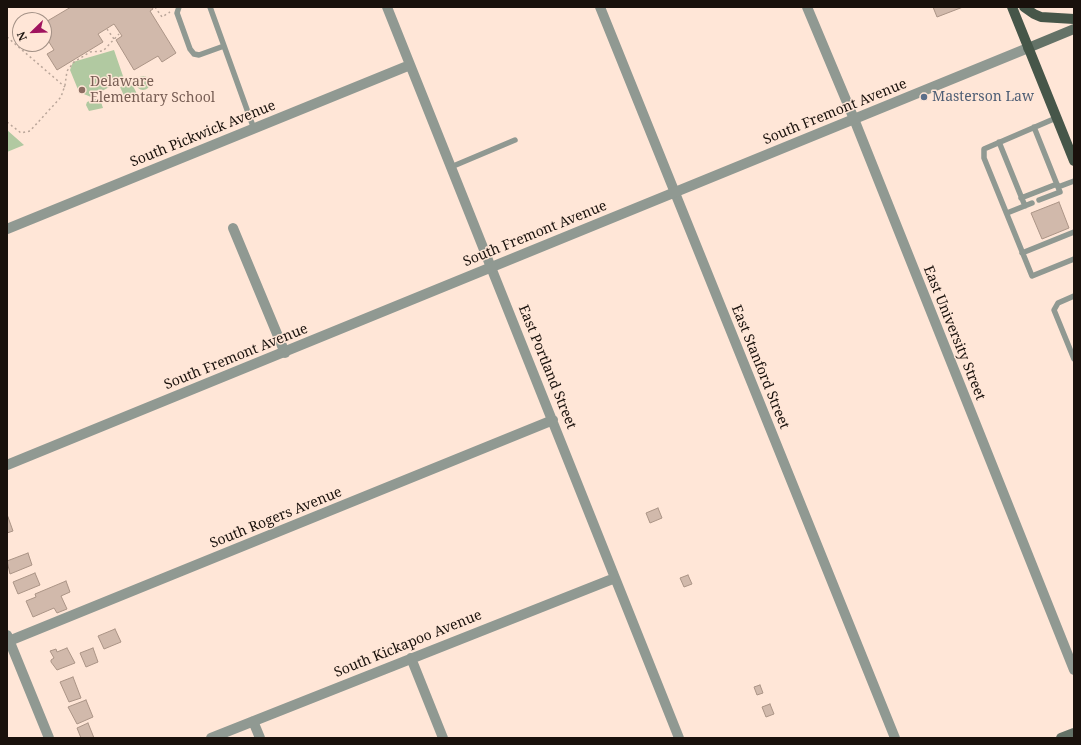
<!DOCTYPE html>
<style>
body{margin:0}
#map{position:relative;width:1081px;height:745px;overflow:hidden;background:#ffe6d7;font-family:"Noto Serif",serif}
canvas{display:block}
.frame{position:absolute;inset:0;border:8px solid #19110c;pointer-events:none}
.north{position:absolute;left:12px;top:12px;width:40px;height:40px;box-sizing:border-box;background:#ffe6d7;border:1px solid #a39186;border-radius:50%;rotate:247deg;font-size:11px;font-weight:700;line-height:16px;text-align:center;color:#19110c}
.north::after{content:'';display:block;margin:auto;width:14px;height:18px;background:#a0135e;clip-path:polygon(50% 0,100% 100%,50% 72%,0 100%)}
</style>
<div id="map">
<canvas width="1081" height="745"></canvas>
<div class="frame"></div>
<div class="north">N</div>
</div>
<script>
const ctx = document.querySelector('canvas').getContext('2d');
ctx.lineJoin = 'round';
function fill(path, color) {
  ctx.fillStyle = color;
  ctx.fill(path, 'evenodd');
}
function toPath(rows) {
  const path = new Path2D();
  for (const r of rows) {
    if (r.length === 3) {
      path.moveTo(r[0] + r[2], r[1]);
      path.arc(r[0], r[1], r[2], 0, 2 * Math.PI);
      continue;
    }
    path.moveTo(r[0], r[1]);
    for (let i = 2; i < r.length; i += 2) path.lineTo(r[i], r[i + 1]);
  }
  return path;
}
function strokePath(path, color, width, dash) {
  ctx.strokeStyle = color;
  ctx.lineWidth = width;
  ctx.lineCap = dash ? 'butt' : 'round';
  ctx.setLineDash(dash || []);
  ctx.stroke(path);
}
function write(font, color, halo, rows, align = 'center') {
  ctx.font = font + ' "Noto Serif",serif';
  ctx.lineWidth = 3;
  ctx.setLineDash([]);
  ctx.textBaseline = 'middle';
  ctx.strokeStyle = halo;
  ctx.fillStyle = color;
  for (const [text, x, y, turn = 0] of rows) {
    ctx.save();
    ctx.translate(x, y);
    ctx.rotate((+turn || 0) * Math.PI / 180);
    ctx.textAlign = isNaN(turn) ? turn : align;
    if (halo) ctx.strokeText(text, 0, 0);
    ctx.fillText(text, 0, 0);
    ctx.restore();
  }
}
fill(toPath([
 [114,50,124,79,91,97,79,92,70,70,73,62],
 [143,83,7],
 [127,84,133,86,137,94,125,98,120,87],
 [95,99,101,102,103,108,89,111,86,105,87,102],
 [7,130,24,145,7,152]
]), '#b1c9a1');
const building = toPath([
 [71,7,152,7,153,9,150,11,176,53,162,62,158,56,134,70,116,40,122,36,114,24,98,34,103,42,57,70,47,54,54,50,44,34,44,23,71,7],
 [933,7,963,7,937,17,933,7],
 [1059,202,1069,228,1042,239,1031,213,1059,202],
 [658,508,662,518,650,523,646,513,658,508],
 [8,517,13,531,7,533,7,517,8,517],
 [28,553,32,565,10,574,7,561,28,553],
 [35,573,40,585,18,594,13,582,35,573],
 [688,575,692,584,684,587,680,578,688,575],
 [66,581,70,592,61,596,67,609,57,613,54,608,33,617,26,601,36,597,35,594,66,581],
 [115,629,121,642,104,649,98,636,115,629],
 [67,648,75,663,57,670,51,662,51,660,54,658,50,651,56,649,57,652,67,648],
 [93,648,98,662,86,667,80,653,93,648],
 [73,677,81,698,69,702,60,682,73,677],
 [760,685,763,693,757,695,754,687,760,685],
 [86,700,93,717,77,724,68,707,86,700],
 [770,704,774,714,766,717,762,707,770,704],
 [88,723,94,738,81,738,77,728,88,723]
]);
fill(building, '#d1b9ab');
strokePath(building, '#ab9486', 1);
strokePath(toPath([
 [155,7,162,17,170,12],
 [107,29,114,39],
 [7,37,65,87],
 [7,122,21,133,30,131,61,97,65,85,67,71,74,62,90,52,103,51,119,34]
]), '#baa69a', 1.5, [2, 3]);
strokePath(toPath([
 [179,7,177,13,190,49,194,54,199,55,224,46],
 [210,7,254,129],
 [1056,118,984,149,984,158,1032,276,1074,259],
 [1034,127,1058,187],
 [999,142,1025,206],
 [451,167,515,140],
 [1021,198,1057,184],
 [1039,200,1060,192,1058,187,1074,181],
 [1007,213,1032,203],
 [1022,253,1074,232],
 [1074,296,1058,303,1054,310,1074,359]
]), '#909992', 5.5);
strokePath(toPath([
 [387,7,679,738],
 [600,7,895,738],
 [807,7,854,119,1074,670],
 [233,228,285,353],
 [7,229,410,65],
 [9,641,553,420],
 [411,658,443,738],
 [253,721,260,738],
 [211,738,615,578]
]), '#909992', 10);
strokePath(toPath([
 [7,465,1028,48],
 [7,635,49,738]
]), '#909992', 10);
strokePath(toPath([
 [1028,48,1074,29],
 [1061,738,1074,733]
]), '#647267', 10);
strokePath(toPath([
 [1012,7,1074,161],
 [1024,7,1034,14,1041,17,1074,19]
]), '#465649', 10);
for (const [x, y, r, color] of [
 [82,90,4,"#8d6e63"],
 [924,97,4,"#5c6f8a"]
]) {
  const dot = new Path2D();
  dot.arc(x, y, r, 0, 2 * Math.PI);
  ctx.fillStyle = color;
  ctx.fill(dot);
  strokePath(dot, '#ffe6d7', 1.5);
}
write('14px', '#785e54', '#ffe6d7', [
 ["Delaware",90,82],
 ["Elementary School",90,98]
], 'left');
write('14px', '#4e5e75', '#ffe6d7', [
 ["Masterson Law",932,97]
], 'left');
write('14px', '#19110c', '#ffe6d7', [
 ["South Fremont Avenue",835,112,-22],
 ["South Pickwick Avenue",203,134,-22],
 ["South Fremont Avenue",535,234,-22],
 ["East University Street",954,333,68],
 ["South Fremont Avenue",236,357,-22],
 ["East Portland Street",547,367,68],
 ["East Stanford Street",760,367,68],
 ["South Rogers Avenue",276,518,-22],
 ["South Kickapoo Avenue",408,644,-22]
]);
</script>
